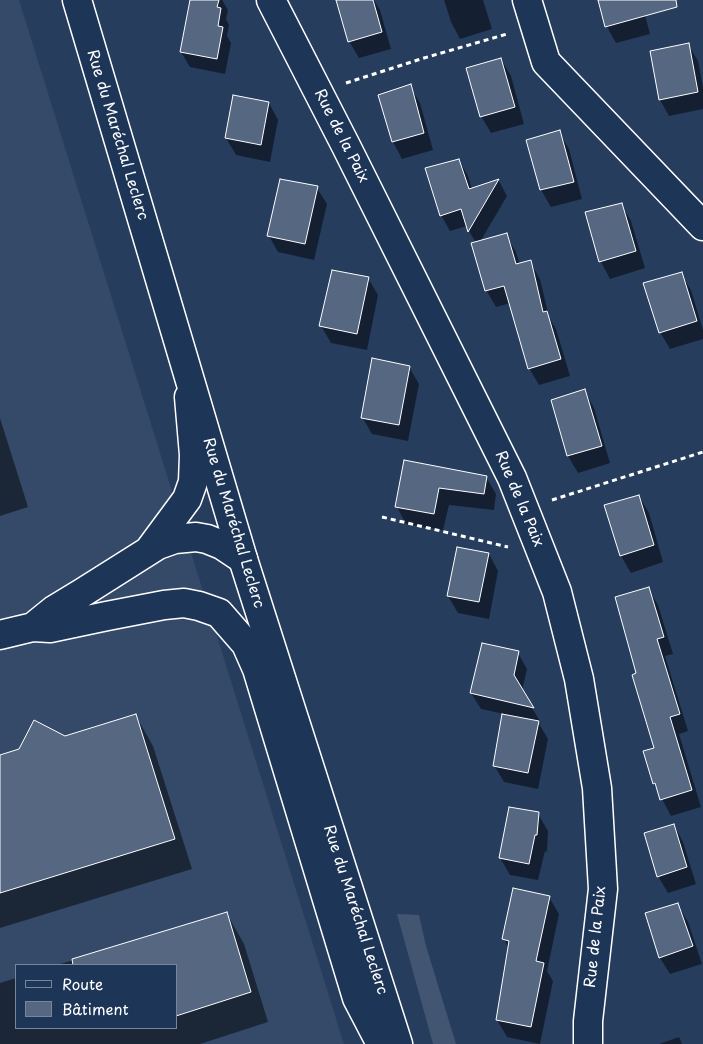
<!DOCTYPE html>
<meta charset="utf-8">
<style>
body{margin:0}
#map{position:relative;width:703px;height:1044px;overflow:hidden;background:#263d5e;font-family:"Playpen Sans",sans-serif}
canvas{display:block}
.legend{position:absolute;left:15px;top:964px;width:162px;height:65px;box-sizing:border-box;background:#1d3557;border:1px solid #77869a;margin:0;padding:6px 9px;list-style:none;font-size:15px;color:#fff}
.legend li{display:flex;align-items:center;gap:10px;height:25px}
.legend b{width:25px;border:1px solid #77869a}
</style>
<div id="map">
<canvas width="703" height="1044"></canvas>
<ul class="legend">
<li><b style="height:6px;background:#1d3557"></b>Route</li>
<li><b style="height:14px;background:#556781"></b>Bâtiment</li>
</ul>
</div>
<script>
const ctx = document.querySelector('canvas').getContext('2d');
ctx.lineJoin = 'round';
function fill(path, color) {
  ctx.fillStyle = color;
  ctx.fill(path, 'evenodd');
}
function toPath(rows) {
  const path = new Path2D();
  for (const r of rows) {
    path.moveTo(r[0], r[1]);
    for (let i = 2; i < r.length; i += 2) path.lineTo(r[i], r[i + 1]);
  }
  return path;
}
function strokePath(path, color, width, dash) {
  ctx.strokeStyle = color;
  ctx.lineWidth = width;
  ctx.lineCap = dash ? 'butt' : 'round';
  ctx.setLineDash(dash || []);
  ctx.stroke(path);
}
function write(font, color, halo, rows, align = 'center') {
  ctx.font = font + ' "Playpen Sans",sans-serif';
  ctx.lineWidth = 4.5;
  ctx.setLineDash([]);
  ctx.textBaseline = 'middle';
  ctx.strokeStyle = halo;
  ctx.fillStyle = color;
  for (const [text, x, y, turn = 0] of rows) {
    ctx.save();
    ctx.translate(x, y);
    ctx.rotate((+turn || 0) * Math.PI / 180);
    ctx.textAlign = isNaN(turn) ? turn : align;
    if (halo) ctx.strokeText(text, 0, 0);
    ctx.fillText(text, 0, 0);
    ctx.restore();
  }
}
fill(toPath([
 [0,0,19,0,344,1044,0,1044],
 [16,965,176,965,176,1028,16,1028]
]), '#344a68');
fill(toPath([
 [397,914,419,915,426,946,456,1044,433,1044]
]), '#425672');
fill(toPath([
 [191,0,222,0,228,10,226,19,229,25,227,36,231,43,225,74,190,67,181,52],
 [337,0,374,0,380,10,391,49,359,58,349,41],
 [444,0,483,0,492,29,460,39,451,22],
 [600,0,641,0,650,34,616,43,607,27],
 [688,44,698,61,703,88,703,109,669,116,660,100],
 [501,59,511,76,524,124,491,133,481,116],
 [410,86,420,103,433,150,402,159,393,142],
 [269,103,278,120,270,162,236,155,226,138],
 [559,132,569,149,582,199,551,207,541,190],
 [459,160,468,176,472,189,499,181,507,196,480,242,506,235,516,252,520,265,530,262,540,279,549,317,556,329,570,376,539,385,529,368,511,303,496,307,486,290,476,243,469,231,467,226,450,231,441,215],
 [317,188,327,204,314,260,278,252,269,236],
 [621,204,631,221,645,268,610,279,601,262,587,213],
 [681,274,691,290,703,330,703,339,670,349,660,332],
 [368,278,378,295,367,350,331,343,321,326],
 [409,367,419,384,408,441,372,434,362,417],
 [585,391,594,408,610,463,578,473,568,456,552,400],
 [0,418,28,507,0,516],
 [405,461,486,477,496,494,494,510,449,505,443,530,406,524,397,507],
 [639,496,649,513,663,562,631,573,621,556,606,506],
 [489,554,498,571,489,619,458,613,448,596],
 [648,588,658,605,673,654,665,656,688,731,679,734,701,807,671,816,654,784,645,752,655,749,637,674],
 [518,653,527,669,522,691,541,723,538,722,548,739,538,789,504,782,494,765,504,714,481,709,471,693],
 [136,716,153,746,192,869,0,928,0,756],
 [538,814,548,831,547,852,545,851,538,880,510,875,500,858],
 [674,825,683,842,696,884,668,893,658,876],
 [549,897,559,914,547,971,553,981,540,1044,507,1037,497,1020,509,949,504,939],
 [678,905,688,922,702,964,670,974,660,958,647,914],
 [227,914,244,944,268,1022,200,1044,0,1044,0,983,16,978,16,1028,176,1028,176,965,57,965],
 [679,1037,682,1044,659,1044]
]), '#0007');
const building = toPath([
 [190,0,219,0,217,7,221,8,218,26,223,27,217,59,180,52,190,0],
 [336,0,373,0,382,32,348,42,336,0],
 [598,0,676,0,677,7,605,27,598,0],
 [689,43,698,92,659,100,650,51,689,43],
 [501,58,515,107,480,117,466,68,501,58],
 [411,84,424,133,392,142,378,95,411,84],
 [233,95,269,102,261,145,225,138,233,95],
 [560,130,574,182,540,190,526,140,560,130],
 [459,159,469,189,499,179,468,232,461,209,440,216,425,168,459,159],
 [280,179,318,186,305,244,267,236,280,179],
 [622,203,636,251,599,262,585,212,622,203],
 [507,233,516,264,531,260,543,312,547,311,561,359,528,369,504,286,485,291,471,243,507,233],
 [332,270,369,277,357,334,319,326,332,270],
 [682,272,697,321,659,333,643,283,682,272],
 [372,358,410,366,399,425,361,418,372,358],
 [585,389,602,446,567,456,551,400,585,389],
 [404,460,487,476,484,494,439,488,434,514,395,507,404,460],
 [639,495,654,545,620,556,604,505,639,495],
 [457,547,489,553,479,602,447,596,457,547],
 [649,587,664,637,657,639,680,714,670,717,692,790,660,800,655,783,653,784,643,751,654,748,632,675,636,673,615,597,649,587],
 [482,643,519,651,514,675,534,708,470,693,482,643],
 [136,714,175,839,0,893,0,755,19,749,34,720,65,736,136,714],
 [502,714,539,721,528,773,493,766,502,714],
 [509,807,539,812,537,835,535,835,529,864,499,858,509,807],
 [674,824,687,867,657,877,644,833,674,824],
 [513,888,550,896,536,961,544,963,531,1027,496,1020,509,941,502,939,513,888],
 [678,903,693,946,659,958,645,913,678,903],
 [227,912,251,992,176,1016,176,965,73,965,72,959,227,912]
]);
fill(building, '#556781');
strokePath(building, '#fff', 1);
const minor = toPath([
 [271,0,346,146,512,478,557,592,579,679,597,788,603,889,588,1021,588,1044],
 [527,0,546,62,703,226],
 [150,549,187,499,193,482,194,455,189,397],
 [33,627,50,628,107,616,164,605,184,603,199,606,219,613,246,644,257,669,357,998,381,1044],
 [0,635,33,627,54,610,82,593,158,545,175,539,196,537,207,539,222,545,243,559]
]);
const secondary = toPath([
 [77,0,243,559,398,1044]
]);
strokePath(minor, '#fff', 31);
strokePath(secondary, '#fff', 31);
strokePath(toPath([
 [346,83,424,58,507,34],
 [552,500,703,452],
 [382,517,508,547]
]), '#fff', 3, [5, 4]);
strokePath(minor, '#1d3557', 28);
strokePath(secondary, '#1d3557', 28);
write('15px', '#fff', '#1d3557', [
 ["Rue du Maréchal Leclerc",117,135,73],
 ["Rue de la Paix",341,136,63],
 ["Rue de la Paix",519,499,67],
 ["Rue du Maréchal Leclerc",233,523,73],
 ["Rue du Maréchal Leclerc",355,910,72],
 ["Rue de la Paix",596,937,-84]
]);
</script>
